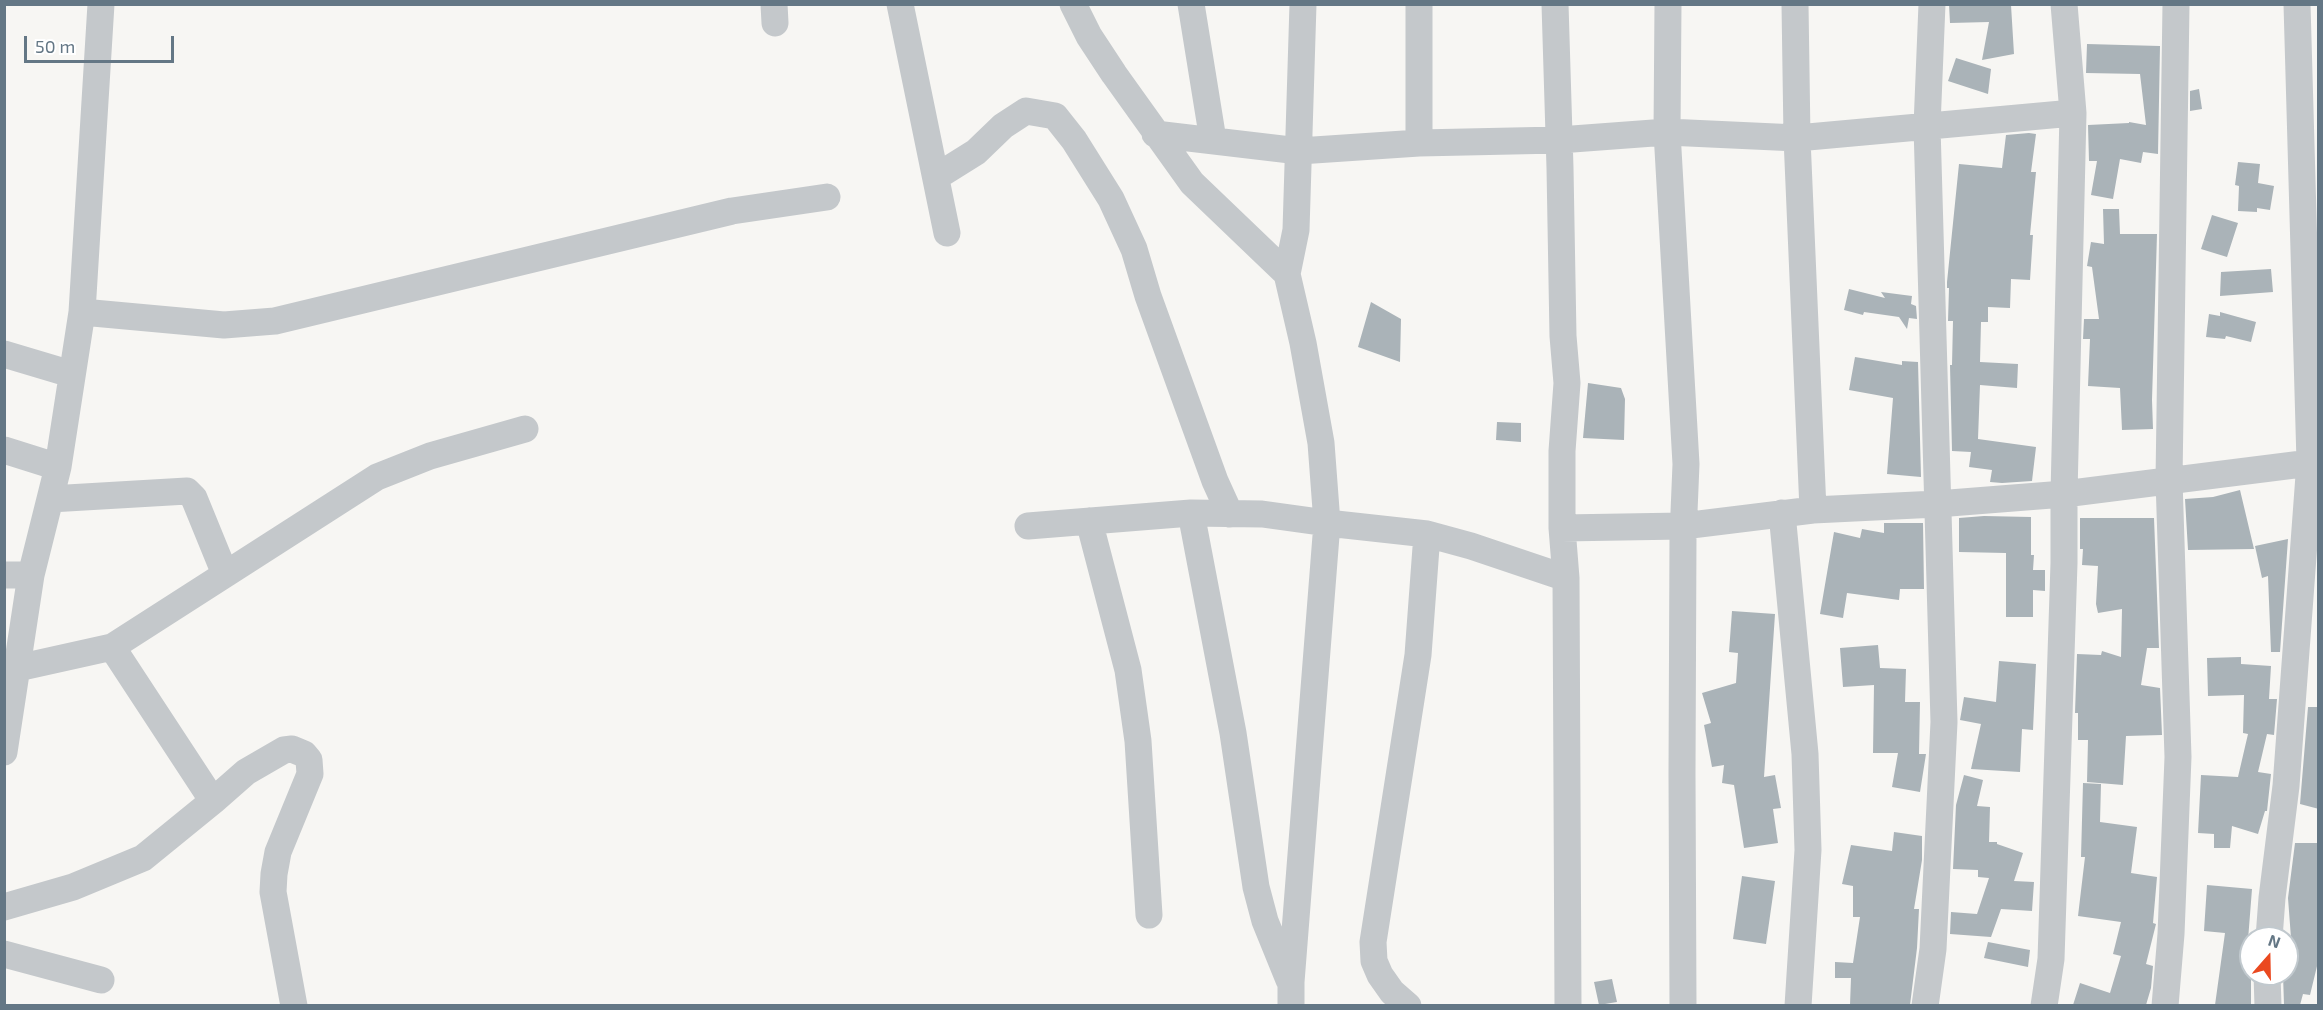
<!DOCTYPE html>
<style>
body{margin:0}
#map{position:relative;width:2323px;height:1010px;overflow:hidden;background:#f7f6f3;font-family:"Exo 2",sans-serif}
canvas{display:block}
.frame{position:absolute;inset:0;border:6px solid #647785;pointer-events:none}
.north{position:absolute;left:2239px;top:926px;width:60px;height:60px;box-sizing:border-box;background:#fff;border:2px solid #c1c9ce;border-radius:50%;rotate:20deg;font-size:16px;font-weight:700;line-height:24px;text-align:center;color:#647785}
.north::after{content:'';display:block;margin:auto;width:21px;height:27px;background:#ea4920;clip-path:polygon(50% 0,100% 100%,50% 72%,0 100%)}
.scale{position:absolute;left:24px;top:36px;width:150px;height:27px;box-sizing:border-box;border:3px solid #647785;border-top:0;padding-left:8px;font-size:18px;line-height:21px;white-space:nowrap;color:#647785;-webkit-text-stroke:4px #fff;paint-order:stroke}
</style>
<div id="map">
<canvas width="2323" height="1010"></canvas>
<div class="frame"></div>
<div class="north">N</div>
<div class="scale">50 m</div>
</div>
<script>
const ctx = document.querySelector('canvas').getContext('2d');
ctx.lineJoin = 'round';
function fill(path, color) {
  ctx.fillStyle = color;
  ctx.fill(path, 'evenodd');
}
function toPath(rows) {
  const path = new Path2D();
  for (const r of rows) {
    path.moveTo(r[0], r[1]);
    for (let i = 2; i < r.length; i += 2) path.lineTo(r[i], r[i + 1]);
  }
  return path;
}
function strokePath(path, color, width, dash) {
  ctx.strokeStyle = color;
  ctx.lineWidth = width;
  ctx.lineCap = dash ? 'butt' : 'round';
  ctx.setLineDash(dash || []);
  ctx.stroke(path);
}
fill(toPath([
 [1949,4,2011,5,2014,54,1982,60,1989,22,1950,23],
 [2087,44,2160,46,2158,154,2143,152,2141,163,2120,159,2113,199,2091,195,2097,161,2089,161,2088,125,2129,123,2129,122,2146,125,2140,74,2086,73],
 [1956,58,1991,69,1988,94,1948,81],
 [2199,89,2202,109,2190,111,2190,91],
 [2029,133,2036,134,2031,172,2036,172,2030,235,2033,235,2030,280,2011,279,2010,308,1988,307,1988,322,1981,322,1980,362,2018,364,2017,388,1980,385,1978,439,2036,447,2032,481,2002,483,1990,482,1992,470,1969,467,1971,452,1952,451,1950,365,1952,365,1953,321,1948,321,1949,288,1947,288,1947,282,1959,164,2002,168,2006,135],
 [2238,162,2260,164,2258,183,2274,186,2270,210,2257,208,2257,212,2238,211,2239,186,2235,185],
 [2103,209,2119,209,2120,234,2157,234,2152,400,2153,429,2122,430,2120,388,2088,386,2090,339,2083,339,2084,319,2099,319,2092,267,2087,266,2091,242,2104,244],
 [2212,215,2238,223,2227,257,2201,249],
 [2271,269,2273,292,2220,296,2221,272],
 [1849,289,1885,298,1881,292,1912,296,1911,304,1916,306,1917,319,1909,318,1907,329,1899,317,1864,312,1863,315,1844,310],
 [1371,302,1401,319,1400,362,1358,347],
 [2220,312,2256,322,2251,342,2226,336,2225,339,2206,337,2209,314,2220,316],
 [1855,357,1902,365,1902,361,1918,362,1921,477,1887,474,1893,398,1849,390],
 [1588,383,1621,388,1625,399,1624,440,1583,438],
 [1497,422,1521,423,1521,442,1496,440],
 [2240,490,2254,549,2188,550,2185,499,2213,497],
 [1984,516,2031,517,2031,555,2034,555,2033,570,2045,570,2045,591,2033,590,2033,617,2006,617,2006,553,1959,552,1959,518],
 [2080,518,2154,518,2159,648,2147,648,2141,685,2160,688,2162,735,2126,736,2123,785,2087,782,2088,740,2078,740,2078,713,2075,713,2077,654,2101,655,2102,651,2121,657,2122,609,2098,613,2096,604,2098,566,2082,565,2083,549,2080,549],
 [1884,523,1923,523,1924,589,1900,589,1899,600,1847,593,1843,618,1820,614,1834,532,1860,538,1862,529,1884,533],
 [2288,539,2280,652,2271,652,2268,576,2262,578,2255,546],
 [1732,611,1775,614,1764,777,1775,775,1781,808,1773,809,1778,843,1744,848,1734,785,1722,783,1724,765,1712,767,1704,725,1711,723,1702,693,1736,683,1738,653,1729,652],
 [1878,645,1880,668,1906,669,1905,702,1920,702,1919,754,1926,754,1920,792,1892,787,1898,753,1873,753,1874,685,1843,687,1840,648],
 [2241,657,2241,664,2271,666,2269,699,2277,699,2274,735,2267,734,2258,772,2271,774,2267,811,2265,811,2258,834,2232,826,2230,848,2214,848,2214,834,2198,833,2201,775,2238,777,2248,734,2243,733,2244,695,2208,696,2207,658],
 [1999,661,2036,664,2033,730,2022,729,2020,772,1971,769,1981,724,1960,720,1964,697,1996,702],
 [2308,707,2319,707,2319,809,2300,804],
 [1964,775,1983,780,1977,806,1990,807,1989,842,1997,842,1997,844,2023,853,2014,881,2034,882,2032,911,2001,909,1991,937,1950,934,1951,912,1977,914,1989,878,1978,877,1978,870,1953,869,1956,805],
 [2083,783,2101,784,2100,822,2137,827,2131,873,2157,877,2153,923,2156,924,2146,964,2153,966,2151,988,2146,1005,2073,1005,2080,983,2110,993,2121,956,2113,954,2121,922,2078,916,2085,857,2081,857],
 [1894,832,1922,836,1922,860,1914,909,1919,909,1917,948,1910,1005,1850,1005,1851,978,1835,978,1835,962,1853,963,1860,917,1853,917,1853,886,1842,884,1851,845,1892,851],
 [2295,843,2319,843,2319,958,2310,995,2303,994,2300,1005,2284,1005,2283,974,2287,974,2287,938,2291,938,2288,898],
 [1742,876,1775,881,1766,944,1733,939],
 [2207,885,2252,889,2248,940,2251,940,2251,1005,2215,1005,2225,933,2204,931],
 [1988,942,2030,950,2028,967,1984,958],
 [1612,979,1617,1002,1599,1005,1594,982]
]), '#aab3b8');
strokePath(toPath([
 [774,4,775,23],
 [900,4,947,233],
 [1073,4,1089,36,1114,74,1192,183,1287,274,1303,343,1321,443,1327,523,1427,534,1471,546,1566,578],
 [1191,4,1213,140],
 [1555,4,1560,168,1563,336,1567,383,1562,451,1562,528,1566,578,1568,1006],
 [1668,4,1667,132,1686,464,1683,536,1682,773,1683,1006],
 [1795,4,1797,138,1813,510],
 [1155,134,1299,151,1419,143,1559,140,1667,132,1797,138,2073,113],
 [1419,143,1419,4],
 [936,177,976,152,1003,126,1026,111,1055,116,1074,140,1111,199,1134,249,1148,296,1215,481,1230,514],
 [1287,274,1296,230,1303,4],
 [82,312,224,325,275,321,732,211,827,197],
 [4,354,71,374],
 [4,450,58,467],
 [50,499,187,491,194,498,225,574],
 [1191,513,1233,733,1256,887,1265,921,1289,980],
 [1782,513,1805,754,1808,850,1798,1006],
 [1089,521,1128,670,1138,741,1149,915],
 [1028,526,1191,513,1262,514,1327,523,1291,982,1291,1006],
 [1562,528,1683,526,1813,510,1937,504,2064,494,2318,462],
 [4,575,31,575],
 [112,647,213,801,246,772,284,750,292,749,304,754,309,760,310,774,278,852,274,874,273,892,294,1006],
 [4,671,112,647,377,477,430,456,525,429],
 [4,752,31,575,58,467,82,312,101,4],
 [4,907,73,887,143,858,213,801],
 [2269,938,2272,898,2286,786,2310,462,2297,4],
 [4,954,101,980],
 [2267,974,2268,1006],
 [1408,1006,1392,992,1380,975,1374,961,1373,942,1418,655,1427,534],
 [1925,1006,1933,949,1944,722,1927,126,1932,4],
 [2044,1006,2051,959,2064,563,2064,494,2073,113,2064,4],
 [2165,1006,2171,934,2178,757,2169,480,2176,4]
]), '#c4c8cb', 27);
</script>
